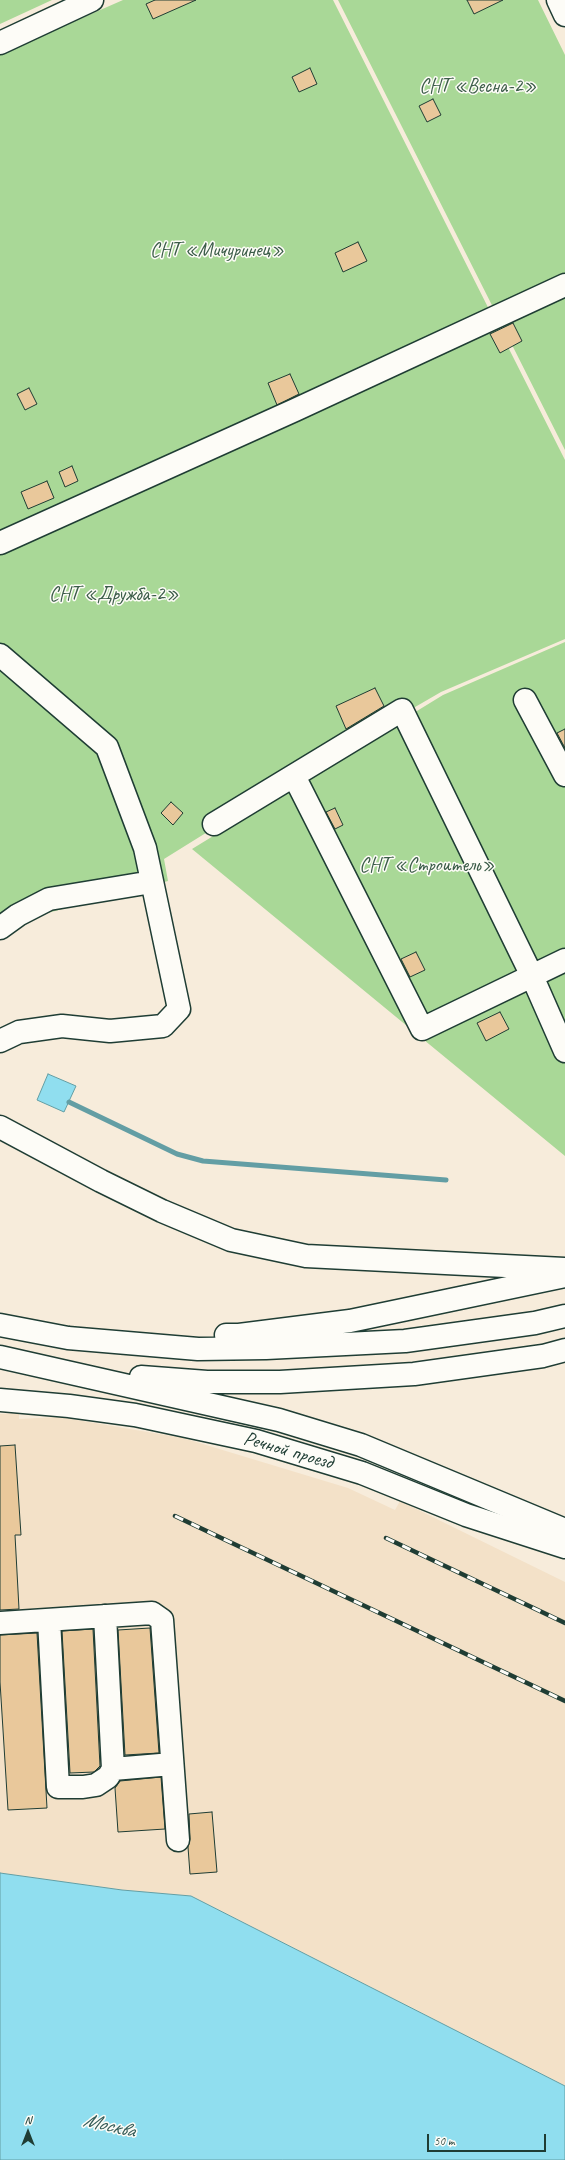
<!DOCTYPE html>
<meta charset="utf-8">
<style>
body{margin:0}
#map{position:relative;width:565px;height:2160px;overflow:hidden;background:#f7ecdb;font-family:Caveat,sans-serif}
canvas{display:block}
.north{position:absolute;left:8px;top:2112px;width:40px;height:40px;-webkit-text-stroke:3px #fdfcf7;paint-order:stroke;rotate:0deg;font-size:11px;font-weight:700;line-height:16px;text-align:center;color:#1f3d34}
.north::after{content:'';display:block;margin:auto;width:14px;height:18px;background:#1f3d34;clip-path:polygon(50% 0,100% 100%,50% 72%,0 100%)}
.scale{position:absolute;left:427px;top:2134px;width:119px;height:18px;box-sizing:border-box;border:2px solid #1f3d34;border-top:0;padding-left:5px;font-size:12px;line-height:14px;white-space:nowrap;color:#1f3d34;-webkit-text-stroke:3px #fdfcf7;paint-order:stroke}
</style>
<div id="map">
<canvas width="565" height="2160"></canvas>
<div class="north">N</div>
<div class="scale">50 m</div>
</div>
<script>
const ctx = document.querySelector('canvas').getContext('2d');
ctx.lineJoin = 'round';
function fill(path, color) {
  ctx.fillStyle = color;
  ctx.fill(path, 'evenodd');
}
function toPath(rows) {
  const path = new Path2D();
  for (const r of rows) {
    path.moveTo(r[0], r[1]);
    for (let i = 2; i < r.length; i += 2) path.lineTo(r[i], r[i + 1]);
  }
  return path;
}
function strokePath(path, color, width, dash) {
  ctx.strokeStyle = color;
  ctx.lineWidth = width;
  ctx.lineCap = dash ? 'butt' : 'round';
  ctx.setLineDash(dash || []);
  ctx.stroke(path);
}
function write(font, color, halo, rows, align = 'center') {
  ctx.font = font + ' Caveat,sans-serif';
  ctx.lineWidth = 3;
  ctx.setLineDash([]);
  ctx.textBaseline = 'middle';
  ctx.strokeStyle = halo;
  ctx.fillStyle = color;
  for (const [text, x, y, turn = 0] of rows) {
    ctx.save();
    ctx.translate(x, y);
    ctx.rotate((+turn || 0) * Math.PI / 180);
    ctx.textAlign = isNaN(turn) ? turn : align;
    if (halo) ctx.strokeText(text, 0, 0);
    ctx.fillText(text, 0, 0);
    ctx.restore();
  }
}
fill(toPath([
 [19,1413,19,1419,59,1417,183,1438,348,1488,395,1510,400,1501,565,1582,565,2086,191,1896,122,1890,0,1873,0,1414]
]), '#f3e1c8');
fill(toPath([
 [0,0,52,0,0,24],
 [123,0,333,0,565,460,565,639,441,692,315,765,164,859,168,881,25,919,0,939,0,54],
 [338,0,538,0,565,55,565,450],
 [565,642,565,1156,192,849,443,695]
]), '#a9d897');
const water = toPath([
 [48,1074,76,1086,64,1112,37,1100,48,1074],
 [0,1873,122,1890,191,1896,565,2086,565,2160,0,2160,0,1873]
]);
fill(water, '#90deef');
strokePath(water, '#639ea4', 1);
strokePath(toPath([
 [69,1102,177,1154,203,1161,446,1180]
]), '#639ea4', 5);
const building = toPath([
 [155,0,196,0,153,19,146,4,155,0],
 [467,0,503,0,474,14,467,0],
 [310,68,317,84,299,92,292,77,310,68],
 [433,99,441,115,427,122,419,106,433,99],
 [358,242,367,261,343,272,335,253,358,242],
 [513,323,522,341,500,353,490,334,513,323],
 [290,374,299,394,277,405,268,383,290,374],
 [29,388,37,404,25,410,17,394,29,388],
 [72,466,78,481,65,487,59,472,72,466],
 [47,481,54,498,28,509,21,492,47,481],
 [375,688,384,706,346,729,336,706,375,688],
 [565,729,565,748,557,733,565,729],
 [171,802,183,813,173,825,161,813,171,802],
 [335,808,343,825,335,829,326,812,335,808],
 [416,952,425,970,410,977,401,959,416,952],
 [500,1012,509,1029,486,1041,477,1023,500,1012],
 [15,1445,21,1535,15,1535,19,1609,0,1610,0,1446,15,1445],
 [150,1628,159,1753,125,1755,118,1630,150,1628],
 [93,1629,100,1766,94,1772,70,1773,62,1631,93,1629],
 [37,1633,47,1808,8,1810,0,1682,0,1635,37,1633],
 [161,1777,165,1829,118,1832,115,1788,120,1781,161,1777],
 [212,1812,217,1872,190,1874,188,1847,190,1839,189,1814,212,1812]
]);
fill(building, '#e9c89b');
strokePath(building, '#1f3d34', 1);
const minor = toPath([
 [0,43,92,0],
 [0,543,295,410,565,285],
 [0,655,107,747,145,848,179,1009,163,1026,110,1031,62,1026,19,1032,0,1041],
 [525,700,565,775],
 [294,776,422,1029,565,960],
 [214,824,402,710,532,976,565,1051],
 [0,928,18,915,49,899,152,882],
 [0,1127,101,1181,162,1211,231,1240,306,1256,565,1269],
 [0,1400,69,1406,135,1415,256,1441,362,1473,466,1515,565,1547],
 [49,1620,58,1787,83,1787,96,1785,108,1777,113,1769,105,1616],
 [0,1623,152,1613,162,1620,178,1840],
 [113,1769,172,1764]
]);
const major = toPath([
 [558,0,565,15],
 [0,1325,68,1338,198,1349,266,1348,405,1341,535,1323,565,1316],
 [226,1335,239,1335,350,1321,565,1276],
 [0,1357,279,1420,361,1445,565,1530],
 [141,1377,207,1382,280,1382,414,1374,543,1356,565,1350]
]);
strokePath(minor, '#1f3d34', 25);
strokePath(major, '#1f3d34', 25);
strokePath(minor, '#fdfcf7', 22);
strokePath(major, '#fdfcf7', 22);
const rail = toPath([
 [175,1516,565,1701],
 [386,1538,565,1623]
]);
strokePath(rail, '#1f3d34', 4.5);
strokePath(rail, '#fdfcf7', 3, [9]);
write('20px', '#3b5c48', '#fdfcf7', [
 ["СНТ «Весна-2»",478,87],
 ["СНТ «Мичуринец»",217,251],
 ["СНТ «Дружба-2»",114,595],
 ["СНТ «Строитель»",427,866]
]);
write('20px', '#1f3d34', '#fdfcf7', [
 ["Речной проезд",288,1451,16]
]);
write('italic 21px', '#365d59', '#fdfcf7', [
 ["Москва",109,2126,13]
]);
</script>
